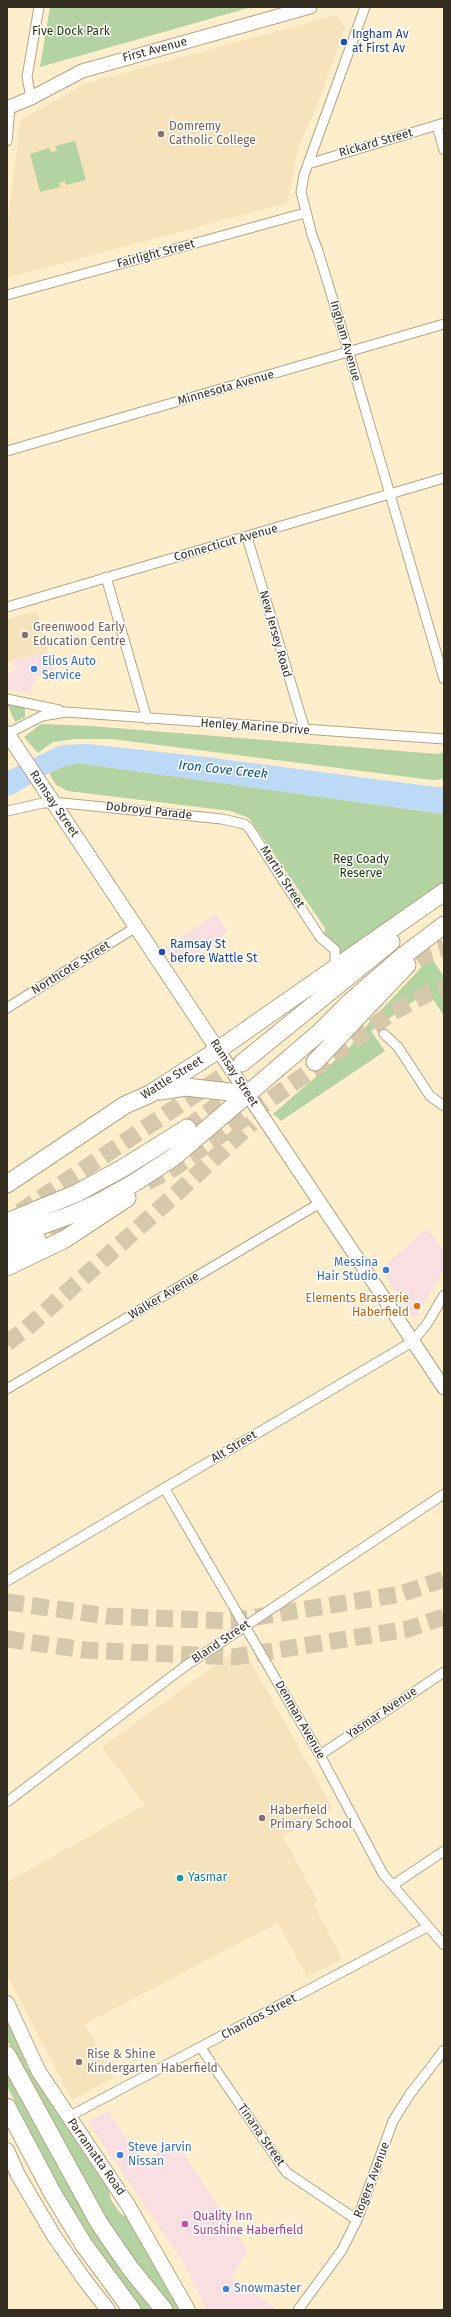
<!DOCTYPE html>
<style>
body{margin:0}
#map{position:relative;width:451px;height:2317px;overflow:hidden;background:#fec;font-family:"Fira Sans",sans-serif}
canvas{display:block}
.frame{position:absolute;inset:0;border:8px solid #342e21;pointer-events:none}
</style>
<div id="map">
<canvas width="451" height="2317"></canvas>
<div class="frame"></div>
</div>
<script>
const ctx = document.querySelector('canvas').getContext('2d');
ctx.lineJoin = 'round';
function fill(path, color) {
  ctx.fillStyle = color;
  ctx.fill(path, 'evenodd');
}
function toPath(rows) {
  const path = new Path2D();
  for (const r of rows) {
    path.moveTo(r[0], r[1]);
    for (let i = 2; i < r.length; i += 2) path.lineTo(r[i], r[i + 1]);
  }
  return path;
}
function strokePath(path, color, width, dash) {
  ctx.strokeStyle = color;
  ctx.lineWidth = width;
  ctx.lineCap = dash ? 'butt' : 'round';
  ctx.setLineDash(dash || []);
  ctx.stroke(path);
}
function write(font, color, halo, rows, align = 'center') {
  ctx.font = font + ' "Fira Sans",sans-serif';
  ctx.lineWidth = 3;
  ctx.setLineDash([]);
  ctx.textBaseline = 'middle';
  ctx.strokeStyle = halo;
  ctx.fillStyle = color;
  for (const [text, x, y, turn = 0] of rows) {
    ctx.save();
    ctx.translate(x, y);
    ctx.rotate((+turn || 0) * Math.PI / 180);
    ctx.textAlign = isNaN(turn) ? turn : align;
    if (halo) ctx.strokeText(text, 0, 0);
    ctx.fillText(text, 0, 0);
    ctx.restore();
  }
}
fill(toPath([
 [48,651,53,670,34,677,36,684,29,687,32,694,7,689,7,673,16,670,13,661],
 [216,914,228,932,177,966,165,948],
 [427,1228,444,1251,444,1269,416,1317,413,1317,381,1269],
 [108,2111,143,2163,175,2141,248,2251,231,2277,278,2310,207,2310,182,2260,88,2122]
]), '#f9dee2');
fill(toPath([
 [336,15,345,27,318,103,298,149,287,203,7,278,7,232,20,120,87,83],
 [36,611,48,651,7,662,7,620],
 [242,1646,333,1809,283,1836,318,1902,314,1905,342,1959,307,1977,278,1923,85,2024,114,2078,72,2100,7,1975,7,1882,145,1805,102,1747]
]), '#f7e3bb');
fill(toPath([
 [50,7,252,7,40,67],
 [75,141,86,180,66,185,65,181,59,183,60,187,40,192,30,154,49,148,51,152,57,151,55,146],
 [7,704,23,706,25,710,25,717,15,722],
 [41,724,91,726,438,754,444,752,444,779,432,780,112,739,75,739,53,742,38,753,24,737],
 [78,763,444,814,444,887,341,957,334,942,324,935,325,928,249,818,231,811,68,791,56,785,49,773,62,767],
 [431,957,444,977,444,1016,428,991,371,1031,385,1051,281,1121,273,1114,349,1048,368,1024],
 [7,2020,28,2068,111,2191,109,2192,111,2200,120,2213,124,2216,127,2214,182,2310,173,2310,170,2306,112,2230,7,2040],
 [7,2069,155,2310,142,2310,109,2270,66,2201,25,2125,26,2124,7,2086]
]), '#b3d3a2');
fill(toPath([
 [88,744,206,757,436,787,444,787,444,814,78,763,62,767,49,773,14,794,7,796,7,771,61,745]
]), '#bdd9f8');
strokePath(toPath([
 [396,974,429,952,444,948],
 [187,1128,243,1086],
 [147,1182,174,1168,393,1012,429,993,444,988],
 [20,1212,242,1063],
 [50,1233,82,1218],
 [7,1343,27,1328,176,1194,252,1123],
 [7,1602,107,1616,231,1621,401,1594,444,1579],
 [7,1639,85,1650,234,1657,408,1629,444,1617]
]), '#d6c8aa', 17, [17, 8]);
const street = toPath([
 [365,7,304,175,301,192,312,235,318,251,337,313,444,679],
 [31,98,27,77,39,7],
 [437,126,444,150],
 [7,141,10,107],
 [308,164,444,123],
 [7,295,305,213],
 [7,451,444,324],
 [247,537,305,730],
 [106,577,147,719],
 [7,607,444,478],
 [7,699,59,710],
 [7,734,42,716,66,712,444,739],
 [7,811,43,803,63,803,222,819,244,824,249,828,320,937,335,950,335,968],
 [7,1008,136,927],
 [384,1034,398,1047,430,1096,444,1106],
 [7,1389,320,1203],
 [165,1489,320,1755,383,1874,444,1945],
 [7,1581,412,1342,427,1324,444,1295],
 [320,1755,444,1672],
 [7,1802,184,1667,444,1494],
 [393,1885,444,1851],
 [201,2048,286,2172,357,2220],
 [68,2117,427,1927],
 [298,2310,342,2250,357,2220,393,2121,410,2094,444,2050]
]);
const secondary = toPath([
 [7,108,31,98,82,71,310,7],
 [218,1050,444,1388]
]);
const primary = toPath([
 [7,733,218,1050],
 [7,2003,39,2072,128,2205,188,2310],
 [7,2150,18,2175,54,2236,84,2279,108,2310]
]);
const highway = toPath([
 [315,1062,407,965],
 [242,1063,391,942],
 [160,1091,186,1087,247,1094],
 [7,1184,125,1105,150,1094,218,1050,444,892],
 [7,1222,77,1193,123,1168,187,1128],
 [7,1238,68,1216,98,1203,134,1183,174,1157,320,1032,349,1003,403,956,444,925],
 [7,1252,37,1239],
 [7,1267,65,1239,127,1198],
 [7,2055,99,2223,130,2268,164,2310],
 [7,2107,53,2194,84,2245,132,2310]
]);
strokePath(street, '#b5a585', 11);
strokePath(secondary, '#b5a585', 15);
strokePath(primary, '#b5a585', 16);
strokePath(highway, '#b5a585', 19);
strokePath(street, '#fff', 9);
strokePath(secondary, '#fff', 13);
strokePath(primary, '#fff', 14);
strokePath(highway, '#fff', 17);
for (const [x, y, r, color] of [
 [344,42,4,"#1a4fb4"],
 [161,134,4,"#8d6e63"],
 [25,635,4,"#8d6e63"],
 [34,669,4,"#3f7fe0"],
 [162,952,4,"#1a4fb4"],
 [386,1270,4,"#3f7fe0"],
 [417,1306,4,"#e8710a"],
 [262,1818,4,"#8d6e63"],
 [180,1878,4,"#0f9aa8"],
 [79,2062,4,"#8d6e63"],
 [120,2155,4,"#3f7fe0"],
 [185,2224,4,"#d1479c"],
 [226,2289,4,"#3f7fe0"]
]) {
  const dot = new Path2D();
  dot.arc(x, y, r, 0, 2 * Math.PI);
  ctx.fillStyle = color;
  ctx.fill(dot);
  strokePath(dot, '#fff', 1.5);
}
write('12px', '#1d350d', '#fff', [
 ["Five Dock Park",71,32],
 ["Reg Coady",361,860],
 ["Reserve",361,874]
]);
write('12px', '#164399', '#fff', [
 ["Ingham Av",352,35],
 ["at First Av",352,49],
 ["Ramsay St",170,945],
 ["before Wattle St",170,959]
], 'left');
write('12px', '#342e21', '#fff', [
 ["First Avenue",155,50,-15],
 ["Rickard Street",376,143,-16],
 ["Fairlight Street",156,254,-15],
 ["Ingham Avenue",345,341,74],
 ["Minnesota Avenue",226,388,-16],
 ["Connecticut Avenue",226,543,-16],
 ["New Jersey Road",275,634,74],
 ["Henley Marine Drive",255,727,4],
 ["Ramsay Street",54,804,56],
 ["Dobroyd Parade",149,811,6],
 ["Martin Street",282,877,57],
 ["Northcote Street",71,968,-32],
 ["Ramsay Street",234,1073,57],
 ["Wattle Street",172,1078,-32],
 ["Walker Avenue",164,1296,-31],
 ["Alt Street",234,1447,-31],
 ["Bland Street",221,1642,-34],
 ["Yasmar Avenue",382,1713,-34],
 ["Denman Avenue",300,1720,60],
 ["Chandos Street",259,2017,-28],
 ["Tinana Street",261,2135,55],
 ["Parramatta Road",96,2157,55],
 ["Rogers Avenue",372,2180,-69]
]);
write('12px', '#785e54', '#fff', [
 ["Domremy",169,127],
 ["Catholic College",169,141],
 ["Greenwood Early",33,628],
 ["Education Centre",33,642],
 ["Haberfield",270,1811],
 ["Primary School",270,1825],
 ["Rise & Shine",87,2055],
 ["Kindergarten Haberfield",87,2069]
], 'left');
write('12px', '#366cbe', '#fff', [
 ["Elios Auto",42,662],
 ["Service",42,676],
 ["Messina",378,1263,"right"],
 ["Hair Studio",378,1277,"right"],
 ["Steve Jarvin",128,2148],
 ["Nissan",128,2162],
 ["Snowmaster",234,2289]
], 'left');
write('12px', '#c56008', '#fff', [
 ["Elements Brasserie",409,1299],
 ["Haberfield",409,1313]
], 'right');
write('12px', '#0d838f', '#fff', [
 ["Yasmar",188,1878]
], 'left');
write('12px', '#b23c85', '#fff', [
 ["Quality Inn",193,2217],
 ["Sunshine Haberfield",193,2231]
], 'left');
write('italic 13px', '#07508c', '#fff', [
 ["Iron Cove Creek",223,770,6]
]);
</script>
